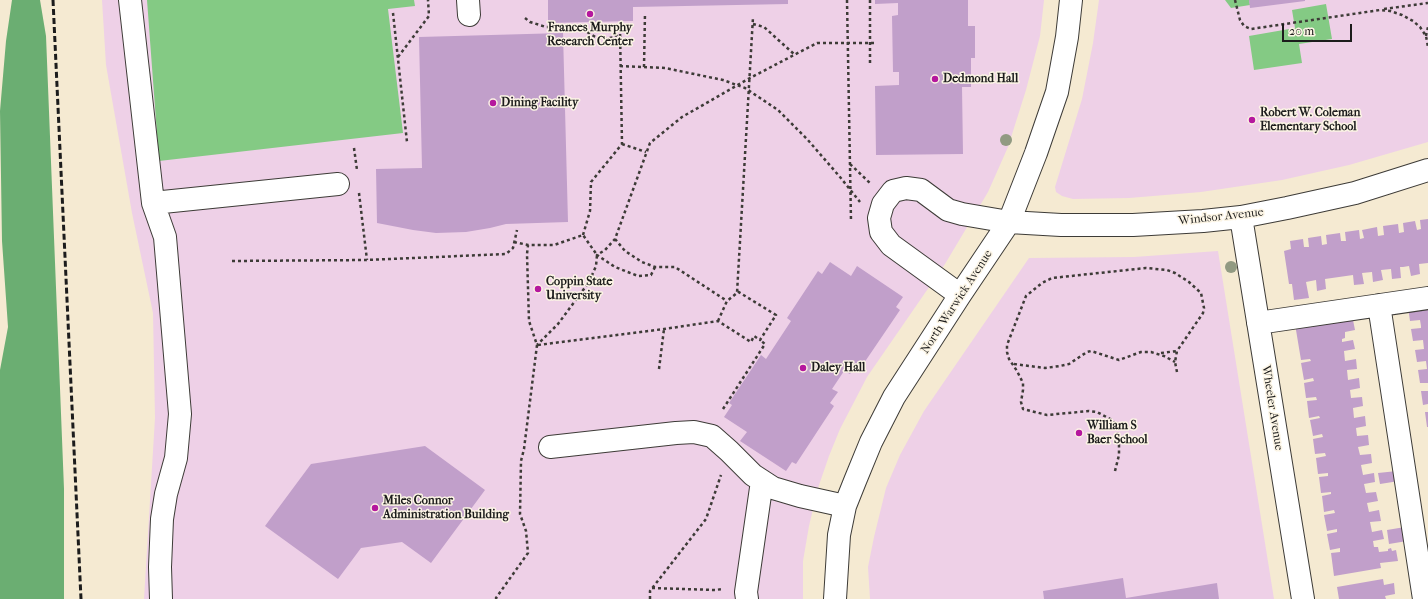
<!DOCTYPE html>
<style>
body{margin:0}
#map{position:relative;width:1428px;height:599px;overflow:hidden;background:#f5ead2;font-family:"IM FELL French Canon",serif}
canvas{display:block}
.scale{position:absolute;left:1282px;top:24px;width:70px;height:18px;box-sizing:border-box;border:2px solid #1c1c1c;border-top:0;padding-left:5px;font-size:12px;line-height:14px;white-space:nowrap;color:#1c1c1c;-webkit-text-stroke:3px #fcf5e5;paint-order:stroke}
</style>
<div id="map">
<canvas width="1428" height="599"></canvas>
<div class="scale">20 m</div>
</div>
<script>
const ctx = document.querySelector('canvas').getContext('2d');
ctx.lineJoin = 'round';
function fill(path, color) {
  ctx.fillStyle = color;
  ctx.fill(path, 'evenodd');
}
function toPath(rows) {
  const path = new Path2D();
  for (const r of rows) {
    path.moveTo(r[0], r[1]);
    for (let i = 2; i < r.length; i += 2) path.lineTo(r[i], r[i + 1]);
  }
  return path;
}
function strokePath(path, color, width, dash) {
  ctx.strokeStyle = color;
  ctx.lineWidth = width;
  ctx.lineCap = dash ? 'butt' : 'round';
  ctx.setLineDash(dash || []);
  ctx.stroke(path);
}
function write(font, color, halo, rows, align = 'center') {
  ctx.font = font + ' "IM FELL French Canon",serif';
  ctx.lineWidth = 3;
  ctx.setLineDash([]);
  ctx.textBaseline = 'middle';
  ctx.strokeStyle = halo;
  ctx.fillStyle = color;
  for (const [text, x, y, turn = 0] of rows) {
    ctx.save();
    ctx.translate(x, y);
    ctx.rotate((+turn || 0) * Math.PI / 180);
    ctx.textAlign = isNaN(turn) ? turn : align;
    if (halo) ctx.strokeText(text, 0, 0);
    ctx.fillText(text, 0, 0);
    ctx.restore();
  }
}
fill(toPath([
 [102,0,1044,0,1040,36,1026,90,1008,147,988,192,945,264,867,377,840,429,829,456,818,488,809,526,803,561,803,599,144,599,155,418,153,313,132,213,106,65],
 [1099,0,1428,0,1428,142,1349,165,1282,180,1201,192,1129,198,1073,199,1062,196,1056,192,1055,187,1082,99,1093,43],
 [1218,251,1274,599,870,599,868,567,874,537,886,488,900,455,924,411,1029,258,1134,257]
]), '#eed0e7');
fill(toPath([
 [147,0,414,0,415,6,388,9,403,133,159,161],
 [1225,0,1249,0,1250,5,1231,8],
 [1326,4,1332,39,1299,44,1302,63,1254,70,1249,36,1295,28,1292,10]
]), '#84ca84');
fill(toPath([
 [12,0,40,0,46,36,64,489,64,599,0,599,0,370,8,327,2,241,0,111,6,41]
]), '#6bae72');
fill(toPath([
 [548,0,788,0,788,4,633,7,633,21,548,23],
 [875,0,968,0,968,26,975,26,975,58,971,58,971,87,962,87,963,154,876,155,875,86,899,85,899,72,893,72,892,16,898,15,898,3,875,4],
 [1249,0,1305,0,1305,1,1250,8],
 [563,33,568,222,506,224,490,228,466,232,436,233,413,230,377,223,376,169,422,168,419,37],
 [1428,219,1428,263,1419,264,1420,274,1411,276,1409,266,1403,267,1400,267,1401,278,1392,279,1391,269,1381,270,1383,280,1373,282,1372,272,1362,273,1364,284,1354,285,1353,275,1325,279,1326,289,1317,291,1316,280,1306,282,1309,298,1294,300,1292,284,1289,284,1284,251,1291,249,1290,241,1303,239,1304,247,1309,247,1308,238,1321,236,1322,245,1327,244,1326,235,1340,233,1341,241,1346,241,1345,232,1359,230,1360,239,1364,238,1362,230,1377,227,1378,236,1384,235,1383,226,1398,224,1399,233,1404,232,1403,223,1415,221,1417,230,1421,229,1420,220],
 [830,262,851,276,857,266,903,297,896,307,900,310,862,366,858,363,850,374,844,371,832,389,838,392,830,403,834,406,796,464,792,462,786,471,740,441,747,432,724,417,732,405,729,403,761,355,766,359,791,321,787,318,818,271,822,274],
 [1428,302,1428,383,1420,383,1418,370,1427,369,1426,361,1417,362,1415,350,1424,349,1423,340,1413,341,1411,329,1421,328,1421,326,1420,320,1410,321,1408,307],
 [1353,320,1355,330,1345,332,1345,338,1342,339,1342,342,1353,340,1355,349,1344,351,1345,361,1356,359,1357,369,1347,370,1348,380,1359,378,1360,388,1350,390,1351,398,1362,397,1363,406,1353,408,1354,418,1365,416,1366,426,1356,428,1357,436,1368,435,1369,445,1358,447,1360,455,1371,454,1372,463,1361,465,1363,475,1374,473,1375,482,1364,484,1366,493,1376,492,1378,501,1367,503,1369,512,1379,510,1381,521,1370,522,1372,532,1382,530,1384,539,1373,541,1374,547,1378,547,1379,552,1388,551,1388,549,1391,548,1392,551,1396,550,1398,561,1380,563,1381,568,1334,576,1331,553,1340,552,1340,548,1330,550,1327,534,1337,532,1337,529,1327,531,1324,515,1335,513,1334,510,1324,512,1322,496,1331,494,1331,492,1321,493,1319,477,1328,476,1328,473,1318,474,1316,458,1326,456,1325,453,1315,454,1313,439,1323,437,1322,434,1313,436,1310,420,1320,418,1319,416,1309,418,1307,401,1317,400,1316,397,1306,398,1304,383,1314,381,1313,378,1304,380,1301,363,1311,361,1310,359,1301,360,1295,324],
 [1421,391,1428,391,1428,404,1423,405],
 [1425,412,1428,412,1428,427,1427,427],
 [425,446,485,490,431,563,402,542,361,548,338,579,265,526,311,464],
 [1397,471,1399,481,1380,484,1378,473],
 [1405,527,1407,541,1389,544,1387,530],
 [1123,578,1126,598,1217,583,1219,599,1044,599,1043,591],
 [1383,579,1384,585,1394,583,1395,594,1385,596,1386,599,1339,599,1337,587]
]), '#c19fca');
const minor = toPath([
 [130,0,153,203,165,237,180,414,176,458,166,494,162,519,160,567,161,599],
 [468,0,469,15],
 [153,203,338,184],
 [1241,217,1303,599],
 [960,295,891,245,881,232,879,218,883,204,893,191,906,188,921,190,948,210,962,214,1009,222,1061,225,1133,225,1203,221,1241,217,1287,208,1355,193,1428,170],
 [1379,305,1424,599],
 [1258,323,1428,298],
 [550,447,676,433,694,432,712,436,729,451,753,475,773,488,800,496,845,506],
 [747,599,746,592,762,481],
 [835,599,839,535,845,506,855,481,871,442,894,397,960,295,1009,222,1036,153,1057,92,1067,37,1071,0]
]);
strokePath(minor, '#3d3b37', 24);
strokePath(toPath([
 [847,0,851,221],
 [1235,0,1240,20,1244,26,1251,29,1380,10,1390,11,1402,15,1413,21,1420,27,1426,36,1428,47],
 [1384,9,1428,3],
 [393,13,407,142],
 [525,18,530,22,546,27,579,27,597,38,605,39,615,37,620,30],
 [753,24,764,27,795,55],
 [1426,36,1428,27],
 [398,57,429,16,428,0],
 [870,63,870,0],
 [620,66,665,68,723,80,745,88,778,110,807,139,840,177,860,202],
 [644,67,645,13],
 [622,144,646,152],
 [354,148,357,170],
 [850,164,871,184],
 [359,193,367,260],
 [583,235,590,211,591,182,622,144,620,30],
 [615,239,625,251,642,262,655,267,675,267,727,301],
 [514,242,528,245],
 [232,261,367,260,506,254,513,248,517,230],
 [655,267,651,275,638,276,615,267,597,255,605,250,615,239,650,143,682,117,750,78,817,43,876,43],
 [718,321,727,301,737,293,753,17],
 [538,345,664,329,718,321,751,342,754,336,760,340,776,315,737,291],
 [1161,353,1177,351],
 [1014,364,1045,368,1060,366,1069,364,1087,352,1091,351,1119,360,1141,352,1151,352,1164,356,1175,362],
 [659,369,664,329],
 [723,409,765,344,760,340],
 [1115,471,1119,455,1119,445,1116,425,1112,420,1097,412,1089,411,1047,415,1023,409,1021,402,1023,390,1023,383,1017,371,1009,359,1007,352,1007,345,1026,296,1042,283,1052,278,1146,268,1167,270,1175,273,1189,282,1201,293,1204,308,1203,313,1177,351,1175,362,1177,372],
 [652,588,715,590,723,589],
 [497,599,496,598,528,553,526,531,520,514,521,461,524,449,537,345,529,321,527,254,528,245,554,245,583,235,597,255,596,266,589,282,558,324,537,345],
 [650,599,650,591,706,519,721,475]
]), '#3d3b37', 2.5, [3, 3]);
strokePath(minor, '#fff', 22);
strokePath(toPath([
 [53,0,81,599]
]), '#1c1c1c', 3, [6, 3]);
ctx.fillStyle = '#919a82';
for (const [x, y] of [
 [1006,140],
 [1231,267]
]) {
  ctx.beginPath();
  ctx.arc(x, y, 6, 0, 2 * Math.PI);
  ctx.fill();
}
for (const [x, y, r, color] of [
 [590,14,4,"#b5179e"],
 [935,79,4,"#b5179e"],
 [493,103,4,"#b5179e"],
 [1252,120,4,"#b5179e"],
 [538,289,4,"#b5179e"],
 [803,368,4,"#b5179e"],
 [1079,433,4,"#b5179e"],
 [375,508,4,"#b5179e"]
]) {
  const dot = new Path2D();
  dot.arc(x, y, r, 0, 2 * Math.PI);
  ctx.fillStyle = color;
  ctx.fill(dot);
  strokePath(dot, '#fcf5e5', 1.5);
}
write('bold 12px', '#1c1c1c', '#fcf5e5', [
 ["Frances Murphy",590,28,"center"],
 ["Research Center",590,42,"center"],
 ["Dedmond Hall",943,79],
 ["Dining Facility",501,103],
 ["Robert W. Coleman",1260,113],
 ["Elementary School",1260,127],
 ["Coppin State",546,282],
 ["University",546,296],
 ["Daley Hall",811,368],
 ["William S",1087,426],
 ["Baer School",1087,440],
 ["Miles Connor",383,501],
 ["Administration Building",383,515]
], 'left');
write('12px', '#1c1c1c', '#fcf5e5', [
 ["Windsor Avenue",1221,217,-6],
 ["North Warwick Avenue",957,302,-57],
 ["Wheeler Avenue",1272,408,81]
]);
</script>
